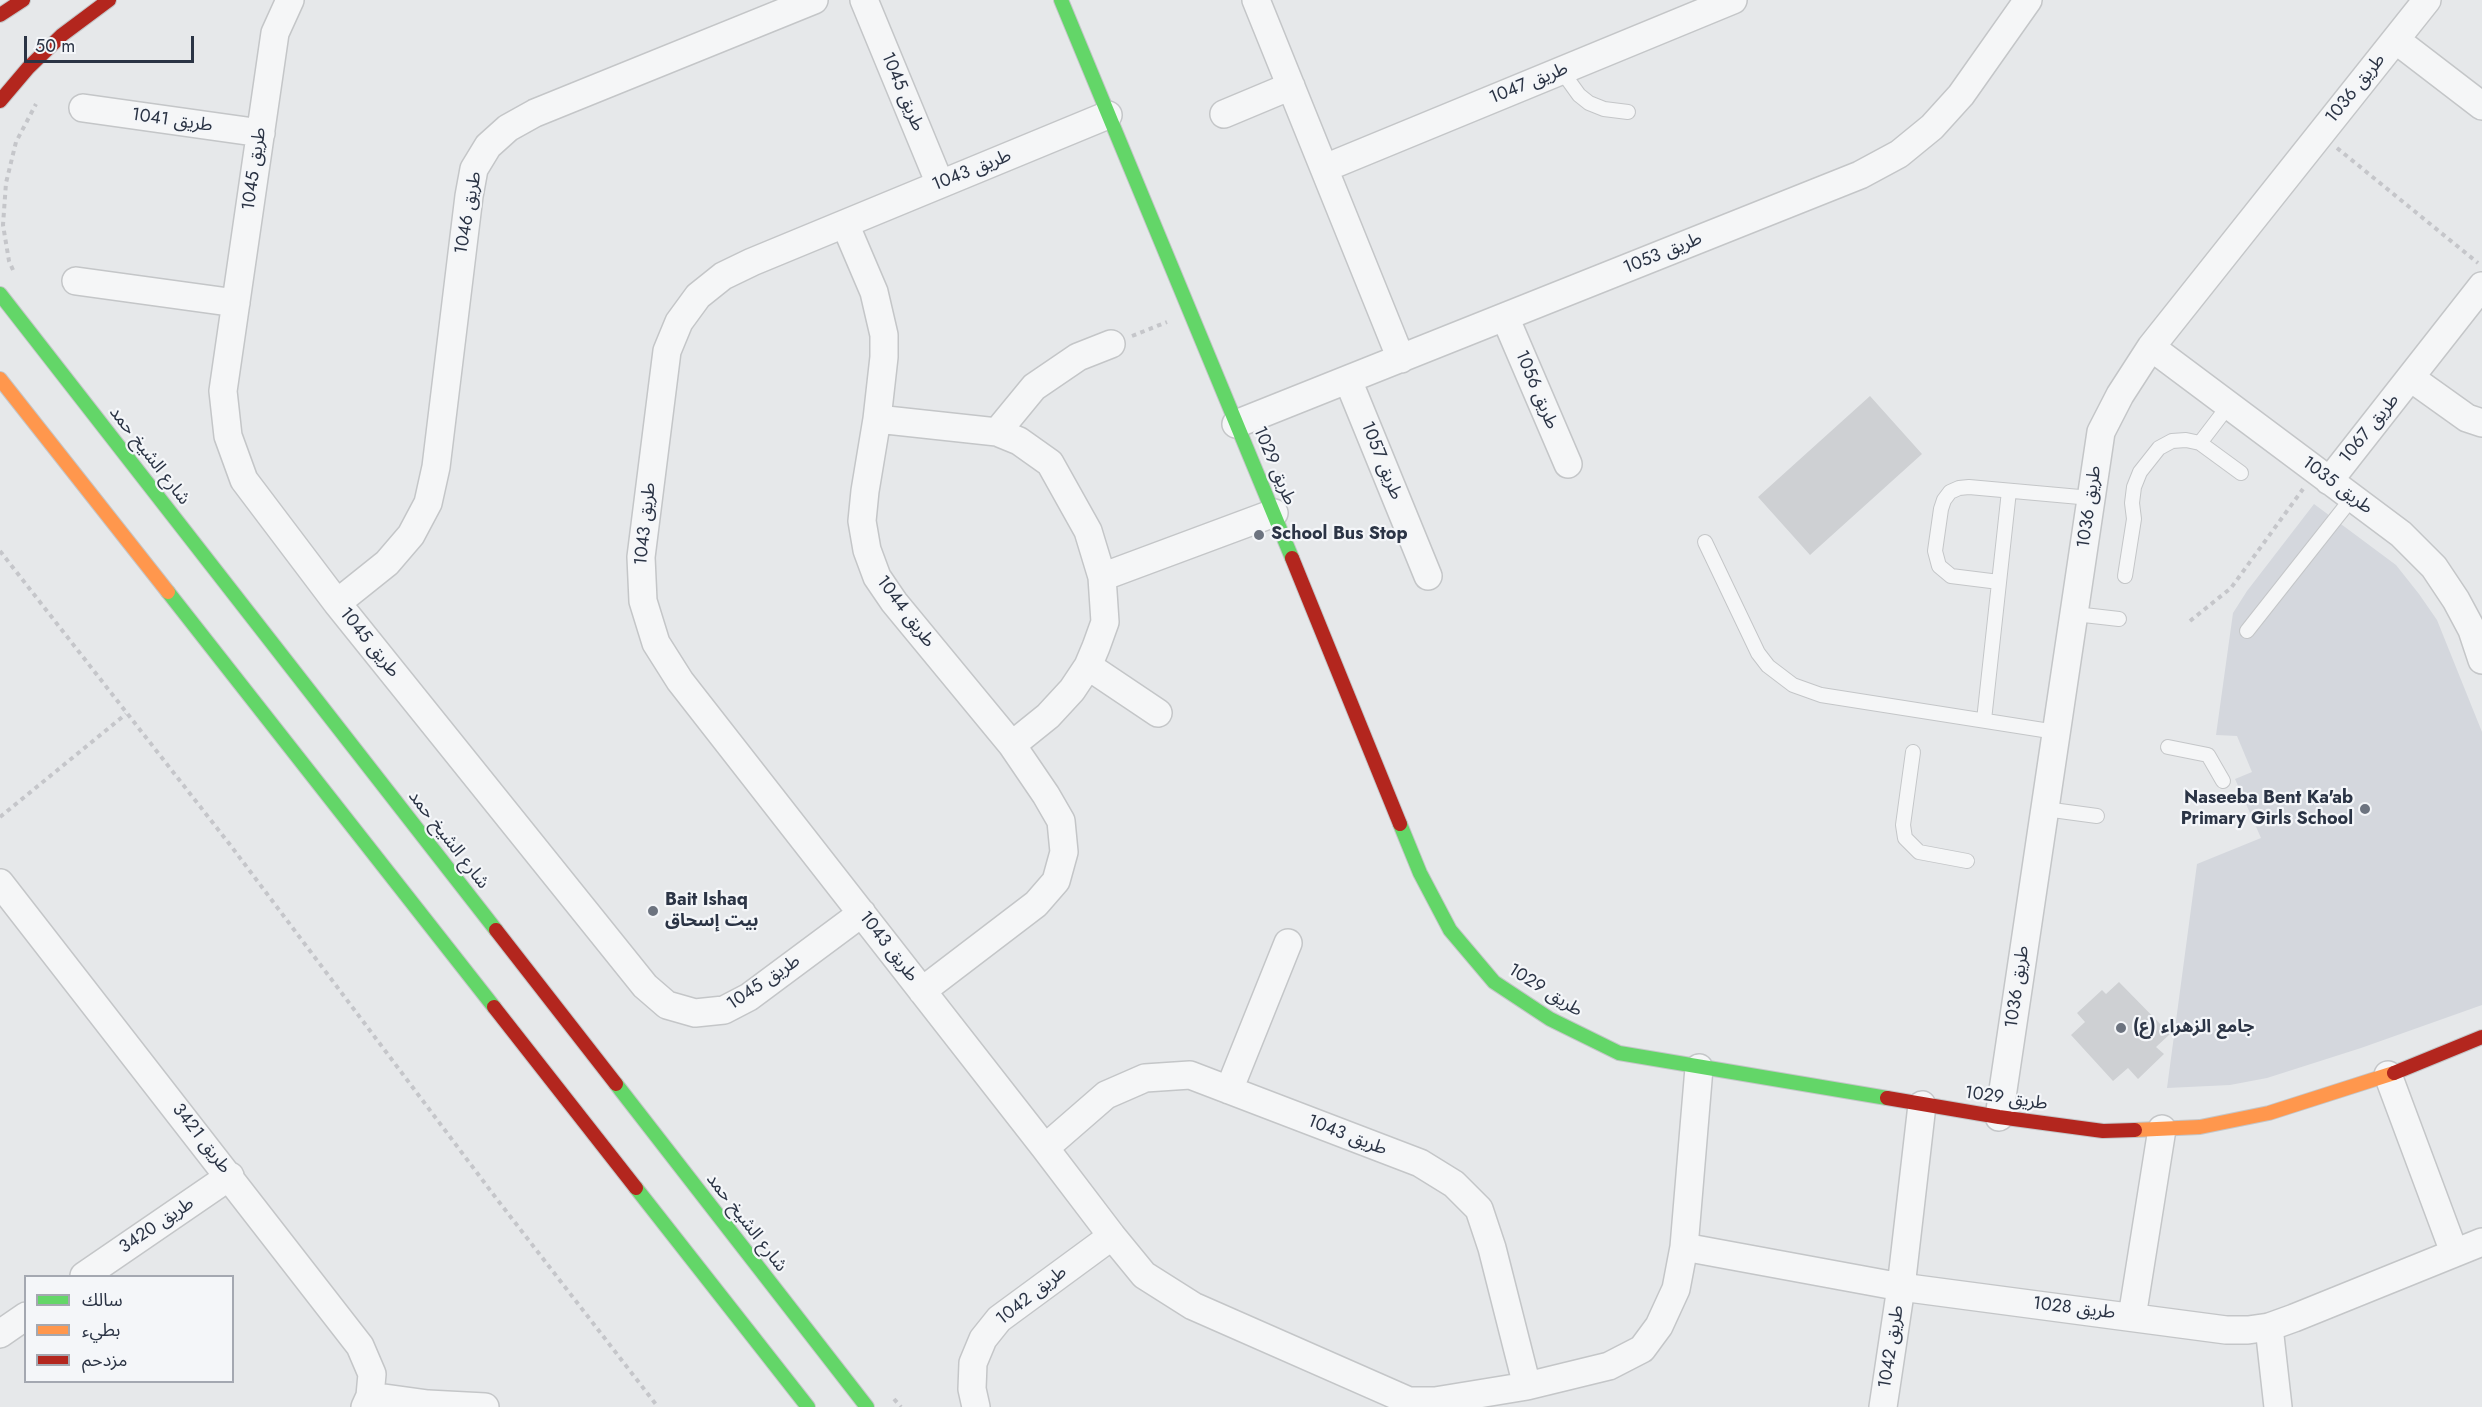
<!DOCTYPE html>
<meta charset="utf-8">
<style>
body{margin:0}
#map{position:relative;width:2482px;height:1407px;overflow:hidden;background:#e6e8ea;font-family:Jost,"Noto Sans Arabic",sans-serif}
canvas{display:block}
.legend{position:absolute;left:24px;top:1275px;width:210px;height:108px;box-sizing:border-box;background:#f4f6f9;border:2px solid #a4a8b1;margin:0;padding:8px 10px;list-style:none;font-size:18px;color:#2b3445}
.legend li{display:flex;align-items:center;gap:12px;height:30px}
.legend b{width:30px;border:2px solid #a4a8b1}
.scale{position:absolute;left:24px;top:36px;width:170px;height:27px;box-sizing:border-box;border:3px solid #2b3445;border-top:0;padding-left:8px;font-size:18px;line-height:21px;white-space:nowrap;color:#2b3445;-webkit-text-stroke:4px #f4f6f9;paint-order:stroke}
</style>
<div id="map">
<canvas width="2482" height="1407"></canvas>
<ul class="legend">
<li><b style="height:8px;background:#63d668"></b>سالك</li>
<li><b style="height:8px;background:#ff974d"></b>بطيء</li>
<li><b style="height:8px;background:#b3261e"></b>مزدحم</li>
</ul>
<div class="scale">50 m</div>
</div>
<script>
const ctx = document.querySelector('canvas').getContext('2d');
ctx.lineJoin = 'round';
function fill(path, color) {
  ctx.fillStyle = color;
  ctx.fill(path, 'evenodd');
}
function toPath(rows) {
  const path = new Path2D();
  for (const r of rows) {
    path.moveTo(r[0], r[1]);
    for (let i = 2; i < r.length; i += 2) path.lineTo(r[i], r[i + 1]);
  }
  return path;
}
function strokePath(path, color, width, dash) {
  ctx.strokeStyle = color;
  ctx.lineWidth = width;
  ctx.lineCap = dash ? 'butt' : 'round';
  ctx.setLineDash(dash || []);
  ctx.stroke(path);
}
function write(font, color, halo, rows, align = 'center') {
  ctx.font = font + ' Jost,"Noto Sans Arabic",sans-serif';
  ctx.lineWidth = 4.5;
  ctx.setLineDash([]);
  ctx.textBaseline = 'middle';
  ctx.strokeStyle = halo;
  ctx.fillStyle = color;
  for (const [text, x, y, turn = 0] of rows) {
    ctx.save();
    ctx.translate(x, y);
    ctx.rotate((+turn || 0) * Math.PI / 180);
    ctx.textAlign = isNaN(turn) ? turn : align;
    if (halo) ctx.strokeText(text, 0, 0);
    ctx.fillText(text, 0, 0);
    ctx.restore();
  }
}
fill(toPath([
 [2314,504,2396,565,2419,594,2437,620,2482,732,2482,1005,2361,1048,2267,1078,2230,1085,2167,1088,2197,864,2261,838,2235,779,2252,772,2237,736,2216,735,2233,613,2247,591]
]), '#d4d7dd');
fill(toPath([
 [1870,396,1922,454,1810,555,1758,497],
 [2119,982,2170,1034,2156,1047,2164,1054,2138,1079,2128,1068,2113,1081,2071,1035,2085,1022,2077,1013,2102,990,2106,994]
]), '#ced0d3');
const lane = toPath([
 [1561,70,1579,95,1589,103,1604,109,1628,112],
 [2200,443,2229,405],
 [1705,542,1758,653,1768,666,1793,685,1821,695,2056,732],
 [2125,576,2134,519,2132,503,2134,487,2140,472,2159,448,2172,441,2186,440,2200,443,2241,473],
 [1999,582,1951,576,1939,566,1935,551,1941,509,1944,500,1950,492,1959,488,1969,487,2091,498],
 [2075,614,2119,619],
 [2247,631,2352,498],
 [1984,720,2009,491],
 [2168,747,2208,755,2223,781],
 [1913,752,1903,825,1905,838,1919,852,1967,861],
 [2045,809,2097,816]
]);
const street = toPath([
 [290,0,275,33,223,391,228,436,244,480,337,603,645,986,667,1005,695,1013,724,1010,749,997,862,913],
 [864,0,940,184],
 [1256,0,1401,359],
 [2396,40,2482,106],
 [83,108,261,133],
 [1224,114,1291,86],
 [1108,115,752,262,723,276,698,296,679,322,667,351,641,557,643,601,656,643,680,681,1045,1148,1112,1236,1144,1275,1193,1306,1409,1401,1435,1401,1527,1386,1609,1366,1642,1349,1659,1326,1676,1289,1684,1247,1699,1068],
 [1325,168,1733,0],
 [845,224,874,292,884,335,884,357,877,419,865,491,862,521,867,550,877,577,894,602,1012,745,1046,795,1061,821,1064,852,1056,881,1036,904,922,991],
 [76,281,236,303],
 [1505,317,1568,464],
 [2151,347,2401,534,2434,567,2456,600,2472,630,2482,660],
 [2411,378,2467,418,2482,423],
 [1348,380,1428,576],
 [877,419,997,432,1019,441,1050,463,1088,531,1102,577,1105,622,1096,647,1088,666,1072,690,1048,716,1012,745],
 [1236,424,1860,175,1899,154,1932,127,1961,95,2028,0],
 [997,432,1034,387,1078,357,1111,344],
 [2329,481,2482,286],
 [1102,577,1274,513],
 [337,603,387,563,411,535,428,503,436,467,469,196,474,169,488,146,508,128,535,113,814,0],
 [1088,666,1158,713],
 [0,883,360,1346,372,1374,370,1396,365,1407],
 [2388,1075,2454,1252],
 [1229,1090,1288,943],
 [1999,1117,2101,432,2120,395,2151,347,2427,0],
 [1045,1148,1106,1095,1145,1078,1190,1075,1420,1163,1454,1184,1479,1209,1492,1248,1527,1386],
 [1684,1247,1901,1287,2226,1330,2248,1330,2269,1327,2294,1318,2482,1242],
 [84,1276,230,1176],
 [2132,1317,2162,1129],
 [2269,1327,2278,1407],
 [0,1334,26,1316],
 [370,1396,428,1404,485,1407],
 [976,1407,972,1389,973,1363,983,1339,999,1319,1112,1236],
 [1883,1407,1901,1287,1922,1105]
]);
const fast = toPath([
 [1061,0,1292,558],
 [0,294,496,930],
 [168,592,494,1007],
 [1400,824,1420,873,1450,930,1494,982,1550,1019,1619,1053,1887,1098],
 [616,1084,867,1407],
 [636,1188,808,1407]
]);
const slow = toPath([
 [0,379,168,592],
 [2135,1130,2200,1127,2269,1113,2394,1073]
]);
const jam = toPath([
 [0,15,23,0],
 [0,101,28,68,62,35,109,0],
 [1292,558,1400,824],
 [496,930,616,1084],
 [494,1007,636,1188],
 [2394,1073,2482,1037],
 [1887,1098,1999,1117,2103,1131,2135,1130]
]);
strokePath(lane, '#c4c6c8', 16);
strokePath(street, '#c4c6c8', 30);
strokePath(fast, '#c4c6c8', 16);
strokePath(slow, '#c4c6c8', 16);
strokePath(jam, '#c4c6c8', 16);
strokePath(toPath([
 [2337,148,2478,263],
 [13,270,9,261,3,225,6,183,16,142,36,104],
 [1132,336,1167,322],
 [0,551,231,846,496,1198,658,1407],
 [2190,621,2231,588,2303,489],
 [0,817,126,714],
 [894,1399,901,1407]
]), '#c5c6ca', 4, [4.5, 4.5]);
strokePath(lane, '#f5f6f7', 14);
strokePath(street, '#f5f6f7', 27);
strokePath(fast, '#63d668', 14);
strokePath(slow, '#ff974d', 14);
strokePath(jam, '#b3261e', 14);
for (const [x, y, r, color] of [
 [1259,535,6,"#6c737f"],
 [2365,809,6,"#6c737f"],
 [653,911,6,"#6c737f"],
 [2121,1028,6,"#6c737f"]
]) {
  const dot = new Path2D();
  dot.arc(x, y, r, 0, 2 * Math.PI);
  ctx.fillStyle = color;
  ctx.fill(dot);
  strokePath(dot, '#f4f6f9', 2);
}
write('18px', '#2b3445', '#f4f6f9', [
 ["طريق 1047",1529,84,-22],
 ["طريق 1036",2356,89,-51],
 ["طريق 1045",902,92,67],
 ["طريق 1041",172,121,8],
 ["طريق 1045",255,169,-82],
 ["طريق 1043",972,171,-22],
 ["طريق 1046",469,213,-80],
 ["طريق 1053",1663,254,-22],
 ["طريق 1056",1536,390,67],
 ["طريق 1067",2370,429,-51],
 ["شارع الشيخ حمد",149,456,52],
 ["طريق 1057",1381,461,68],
 ["طريق 1029",1274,466,67],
 ["طريق 1035",2337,486,37],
 ["طريق 1036",2090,507,-82],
 ["طريق 1043",646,524,-84],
 ["طريق 1044",905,612,53],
 ["طريق 1045",369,643,51],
 ["شارع الشيخ حمد",448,840,52],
 ["طريق 1043",888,947,52],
 ["طريق 1045",764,983,-34],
 ["طريق 1036",2018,987,-82],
 ["طريق 1029",1545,991,32],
 ["طريق 1029",2006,1099,8],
 ["طريق 1043",1347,1136,21],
 ["طريق 3421",201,1139,52],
 ["شارع الشيخ حمد",746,1223,52],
 ["طريق 3420",157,1226,-34],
 ["طريق 1042",1032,1296,-38],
 ["طريق 1028",2074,1309,7],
 ["طريق 1042",1892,1347,-81]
]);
write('bold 18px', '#2b3445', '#f4f6f9', [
 ["School Bus Stop",1271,535],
 ["Naseeba Bent Ka'ab",2353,799,"right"],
 ["Primary Girls School",2353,820,"right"],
 ["Bait Ishaq",665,901],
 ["بيت إسحاق",665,922],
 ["جامع الزهراء (ع)",2133,1028]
], 'left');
</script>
